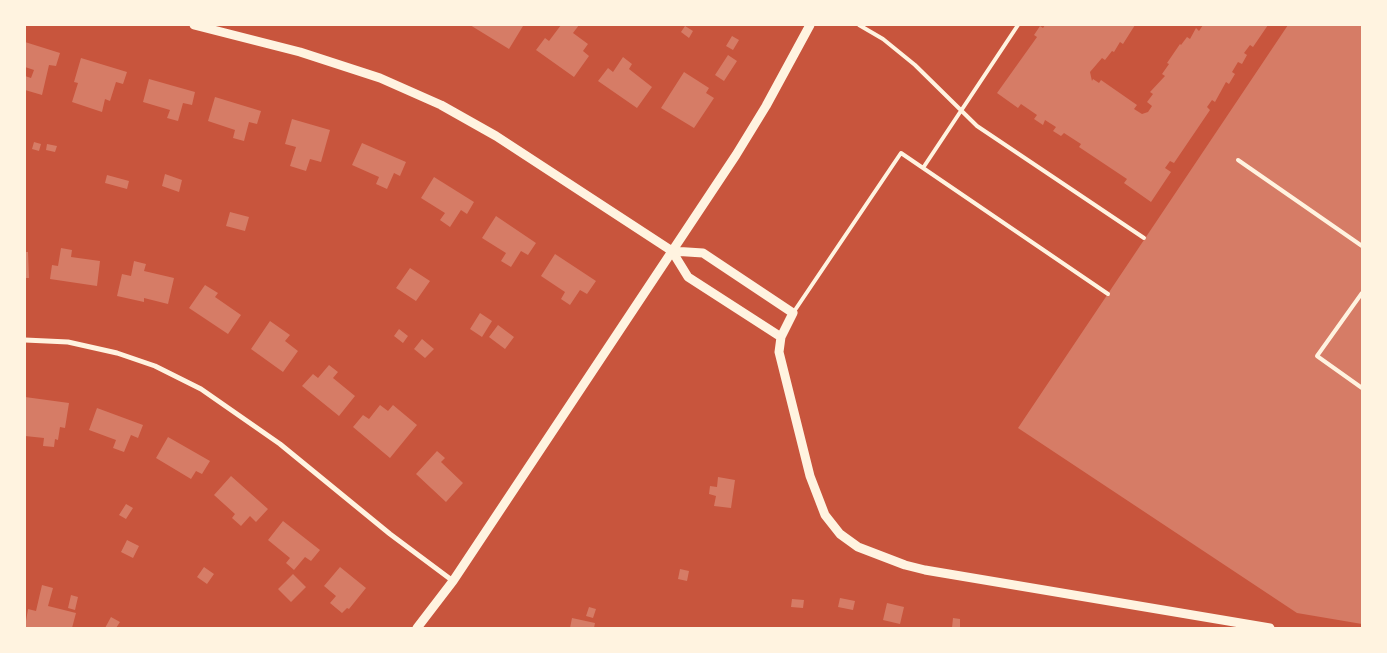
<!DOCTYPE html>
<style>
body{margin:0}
#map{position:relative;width:1387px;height:653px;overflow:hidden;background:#c8553d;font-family:"Open Sans",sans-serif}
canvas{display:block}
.frame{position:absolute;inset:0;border:26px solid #fff3e0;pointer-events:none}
</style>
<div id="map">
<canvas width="1387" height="653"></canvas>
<div class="frame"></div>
</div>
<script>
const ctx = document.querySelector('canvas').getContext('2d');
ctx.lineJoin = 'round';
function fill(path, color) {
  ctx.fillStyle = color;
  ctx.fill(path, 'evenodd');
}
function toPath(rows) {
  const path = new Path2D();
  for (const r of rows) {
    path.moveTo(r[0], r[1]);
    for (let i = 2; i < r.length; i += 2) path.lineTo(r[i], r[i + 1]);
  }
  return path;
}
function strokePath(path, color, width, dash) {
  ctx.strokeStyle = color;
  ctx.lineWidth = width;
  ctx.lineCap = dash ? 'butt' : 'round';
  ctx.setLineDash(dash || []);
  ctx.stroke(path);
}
fill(toPath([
 [470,25,521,25,523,26,509,49],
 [561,25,579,25,573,33,588,44,583,51,589,56,574,77,536,50,545,38,549,41],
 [1045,25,1135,25,1123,44,1120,42,1114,52,1112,51,1105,60,1102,58,1090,72,1092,81,1093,79,1099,83,1101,80,1137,105,1134,109,1142,114,1148,112,1152,106,1147,102,1153,94,1150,92,1165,76,1162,74,1169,64,1167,63,1180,44,1181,45,1187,37,1190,39,1196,28,1199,31,1203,25,1268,25,1253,47,1250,45,1244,53,1247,55,1242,64,1238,62,1232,72,1235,74,1229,84,1226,82,1215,102,1212,100,1207,107,1210,110,1174,163,1170,161,1165,168,1171,172,1151,202,1124,183,1127,179,1079,147,1081,144,1064,133,1061,136,1053,131,1056,127,1045,120,1043,125,1034,119,1037,115,1021,104,1018,108,997,93,1037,37,1034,35,1040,26,1043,28],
 [1288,25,1362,25,1362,624,1297,613,1018,428],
 [685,26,693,31,689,38,681,32],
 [732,36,739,40,733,50,726,46],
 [25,42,60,53,56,66,49,65,42,95,25,90,25,76,31,78,34,70,25,67],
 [728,55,737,61,724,81,715,75],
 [623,57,632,64,629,69,652,87,637,108,598,81,608,68,613,72],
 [81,58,127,72,123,84,116,82,110,101,105,99,102,112,72,102,78,83,74,82],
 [684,72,709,88,706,93,714,98,694,128,661,108],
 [149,79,195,92,192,105,183,103,178,121,167,118,170,110,143,102],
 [215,97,261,111,257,124,249,122,244,141,233,138,235,130,208,121],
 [292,119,330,130,321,162,310,159,306,171,290,166,296,147,285,144],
 [34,142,41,144,39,151,32,149],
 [362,143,406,162,400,176,394,173,387,189,376,184,379,177,352,165],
 [47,144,57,146,55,152,46,150],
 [165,174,182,180,179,192,162,186],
 [107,175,129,181,127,189,105,183],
 [434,177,474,202,467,214,461,210,450,227,440,220,445,213,421,198],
 [230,212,249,217,245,231,226,226],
 [496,216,536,243,528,255,521,251,511,267,501,261,506,253,482,238],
 [61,248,72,250,71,257,100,261,97,286,50,279,52,265,58,266],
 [25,252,28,252,29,278,25,278],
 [555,254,596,281,587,294,580,290,570,305,561,299,565,292,541,276],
 [134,261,146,264,144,271,174,278,168,304,144,298,144,302,117,296,122,274,131,276],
 [410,268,430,281,416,301,396,288],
 [205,285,218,293,215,297,241,315,228,334,189,308],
 [480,313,492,321,482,337,470,329],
 [270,321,290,335,285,341,298,351,283,372,251,349],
 [498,325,514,337,505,349,489,337],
 [399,329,408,336,403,343,394,336],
 [422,339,434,349,425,358,414,349],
 [329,365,338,372,333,378,355,396,339,416,302,386,313,374,318,378],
 [25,397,69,403,65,428,60,427,58,440,55,439,54,447,43,446,44,438,25,436],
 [380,405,388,411,393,405,417,425,390,458,353,427,363,415,369,419],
 [97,408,143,425,138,438,131,435,124,452,113,448,116,440,89,430],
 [168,437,210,461,202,474,196,471,191,479,156,458],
 [437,451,445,458,441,462,463,483,446,502,416,474],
 [231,476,268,509,256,522,250,516,241,526,232,518,235,514,214,495],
 [718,477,735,480,731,508,714,506,716,496,709,494,710,486,717,487],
 [126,504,133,508,126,519,119,515],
 [283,521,320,550,311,561,305,557,294,570,286,563,290,558,268,540],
 [127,540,139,546,133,558,121,552],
 [204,567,214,574,207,584,197,577],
 [340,567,366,588,349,609,347,608,342,613,330,603,336,596,324,586],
 [680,569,689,571,687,581,678,579],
 [293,574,306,587,291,602,278,589],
 [42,585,53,588,48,606,76,613,72,628,25,627,28,609,36,611],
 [71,595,78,597,75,610,68,608],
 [840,598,855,601,853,610,838,607],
 [792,599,804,600,803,608,791,607],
 [887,603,904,607,900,624,883,620],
 [589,607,596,609,593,618,586,616],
 [111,617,120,622,116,628,105,628],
 [572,618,595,623,594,628,570,628],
 [953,618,960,619,960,628,952,628]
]), '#d67c66');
strokePath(toPath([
 [859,25,883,39,915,65,977,126,1144,238],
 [1238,160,1362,246],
 [923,168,1018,25],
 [1362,293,1317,356,1362,388],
 [793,313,901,153,1108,294]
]), '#fff3e0', 4);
strokePath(toPath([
 [25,340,68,342,117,353,155,366,201,389,280,444,390,534,453,581]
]), '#fff3e0', 5);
strokePath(toPath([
 [194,25,300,52,380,78,441,105,496,136,672,251,688,277,781,337],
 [672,251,703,253,793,313,781,337,779,352,810,476,825,515,840,534,858,547,905,565,925,570,1270,628],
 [417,628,453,581,736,155,766,106,810,25]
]), '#fff3e0', 9);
</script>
